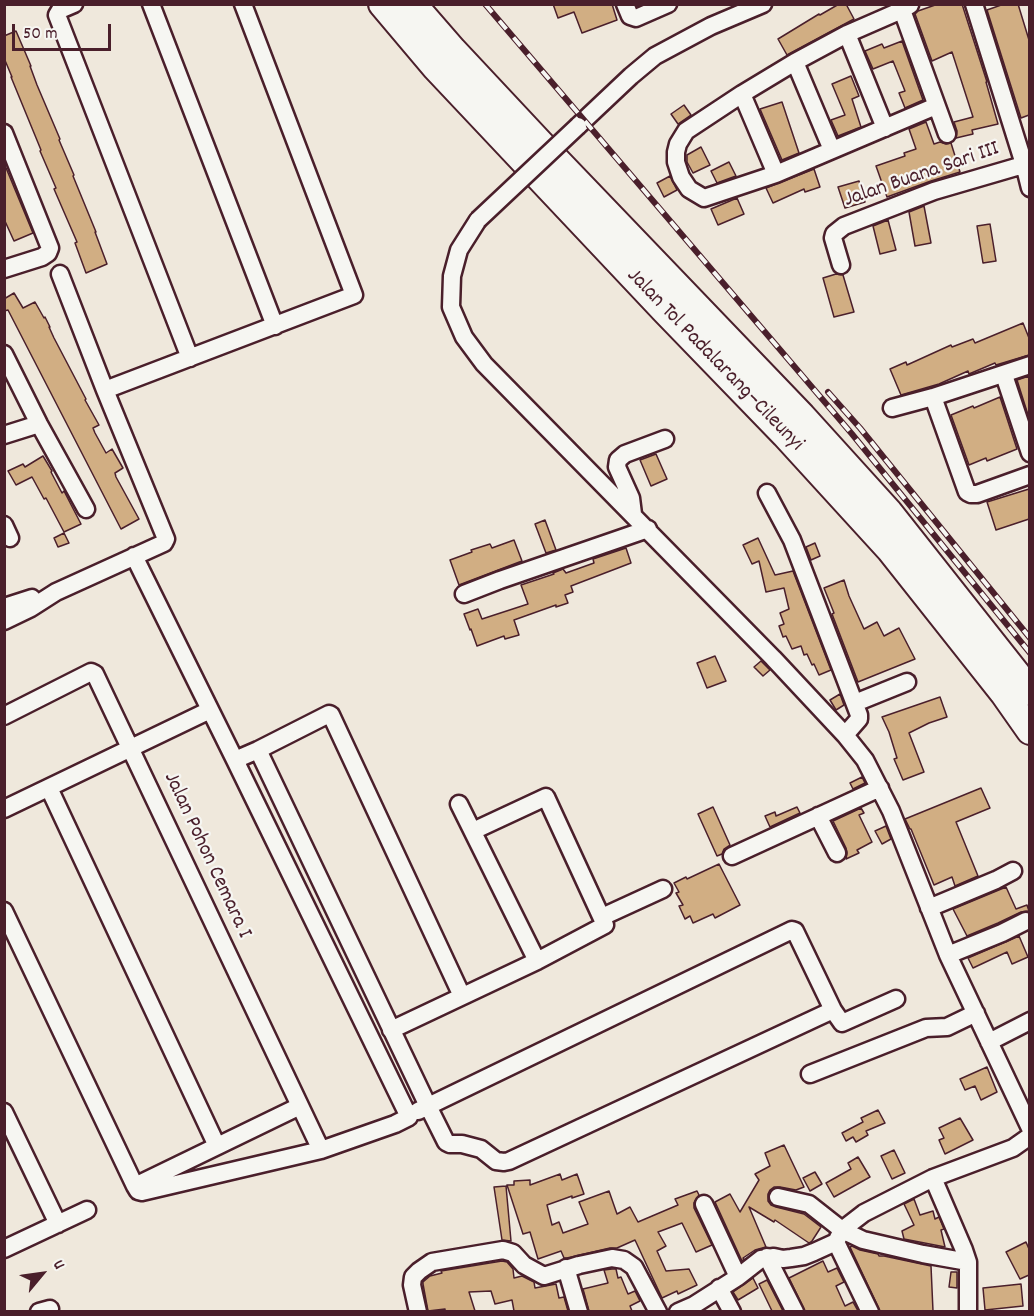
<!DOCTYPE html>
<meta charset="utf-8">
<style>
body{margin:0}
#map{position:relative;width:1034px;height:1316px;overflow:hidden;background:#efe8dc;font-family:Dekko,sans-serif}
canvas{display:block}
.frame{position:absolute;inset:0;border:6px solid #4a1f2b;pointer-events:none}
.north{position:absolute;left:12px;top:1244px;width:60px;height:60px;-webkit-text-stroke:4px #f6f6f2;paint-order:stroke;rotate:61deg;font-size:16px;font-weight:700;line-height:24px;text-align:center;color:#4a1f2b}
.north::after{content:'';display:block;margin:auto;width:21px;height:27px;background:#4a1f2b;clip-path:polygon(50% 0,100% 100%,50% 72%,0 100%)}
.scale{position:absolute;left:12px;top:24px;width:99px;height:27px;box-sizing:border-box;border:3px solid #4a1f2b;border-top:0;padding-left:8px;font-size:18px;line-height:21px;white-space:nowrap;color:#4a1f2b;-webkit-text-stroke:4px #f6f6f2;paint-order:stroke}
</style>
<div id="map">
<canvas width="1034" height="1316"></canvas>
<div class="frame"></div>
<div class="north">U</div>
<div class="scale">50 m</div>
</div>
<script>
const ctx = document.querySelector('canvas').getContext('2d');
ctx.lineJoin = 'round';
function fill(path, color) {
  ctx.fillStyle = color;
  ctx.fill(path, 'evenodd');
}
function toPath(rows) {
  const path = new Path2D();
  for (const r of rows) {
    path.moveTo(r[0], r[1]);
    for (let i = 2; i < r.length; i += 2) path.lineTo(r[i], r[i + 1]);
  }
  return path;
}
function strokePath(path, color, width, dash) {
  ctx.strokeStyle = color;
  ctx.lineWidth = width;
  ctx.lineCap = dash ? 'butt' : 'round';
  ctx.setLineDash(dash || []);
  ctx.stroke(path);
}
function write(font, color, halo, rows, align = 'center') {
  ctx.font = font + ' Dekko,sans-serif';
  ctx.lineWidth = 4.5;
  ctx.setLineDash([]);
  ctx.textBaseline = 'middle';
  ctx.strokeStyle = halo;
  ctx.fillStyle = color;
  for (const [text, x, y, turn = 0] of rows) {
    ctx.save();
    ctx.translate(x, y);
    ctx.rotate((+turn || 0) * Math.PI / 180);
    ctx.textAlign = isNaN(turn) ? turn : align;
    if (halo) ctx.strokeText(text, 0, 0);
    ctx.fillText(text, 0, 0);
    ctx.restore();
  }
}
const building = toPath([
 [553,4,612,4,617,20,582,33,574,12,558,18,553,4],
 [839,4,846,4,854,19,787,55,778,39,819,14,820,15,839,4],
 [938,4,962,4,987,82,986,82,998,124,972,130,973,134,956,138,957,131,954,122,973,117,952,52,932,61,915,14,918,11,938,4],
 [1004,4,1018,4,1029,40,1029,115,1021,118,987,10,1004,4],
 [16,31,31,66,30,66,37,85,60,139,59,140,74,175,73,176,96,232,95,232,107,264,86,273,75,243,77,242,54,189,56,188,40,151,41,150,11,77,12,77,4,58,4,36,16,31],
 [902,41,923,100,905,108,899,93,905,91,893,61,873,69,865,51,882,44,884,48,902,41],
 [851,76,859,96,852,99,861,127,838,136,831,120,845,115,832,84,851,76],
 [782,102,799,153,782,160,760,109,782,102],
 [684,105,691,115,678,124,671,114,684,105],
 [926,122,934,144,940,142,946,144,951,143,960,172,931,181,887,197,876,166,905,156,904,153,916,149,909,129,926,122],
 [701,147,710,165,693,173,687,162,687,155,701,147],
 [729,162,736,176,717,183,711,171,729,162],
 [4,163,33,233,14,241,4,219,4,163],
 [814,169,820,187,805,192,804,189,773,203,766,188,814,169],
 [670,176,677,190,664,197,657,183,670,176],
 [859,181,865,202,845,208,838,187,859,181],
 [737,198,744,214,718,225,711,209,737,198],
 [924,206,931,243,915,246,909,212,924,206],
 [888,220,896,250,880,254,873,226,888,220],
 [990,224,996,261,983,263,977,226,990,224],
 [836,274,843,275,854,312,834,317,823,278,836,274],
 [14,293,23,308,35,302,44,318,45,317,50,327,49,327,54,338,86,399,85,400,99,425,93,428,95,433,106,453,112,449,123,468,115,473,116,477,139,519,121,529,8,310,4,311,4,299,14,293],
 [1023,323,1029,338,1029,355,996,365,995,363,969,374,968,371,939,384,901,395,890,369,906,362,907,365,951,345,952,347,973,339,975,343,1023,323],
 [1029,376,1029,418,1017,380,1029,376],
 [1000,397,1017,449,987,461,986,458,969,465,951,415,973,406,974,408,1000,397],
 [656,454,667,479,651,486,640,460,656,454],
 [43,456,52,471,51,472,62,493,64,491,81,524,64,532,46,498,44,499,32,477,16,485,8,471,23,464,25,467,43,456],
 [1029,489,1029,519,996,530,987,502,1029,489],
 [545,520,556,550,546,553,535,524,545,520],
 [64,533,69,543,58,547,54,538,64,533],
 [758,538,775,575,793,571,831,670,819,675,814,664,812,665,807,654,804,655,801,646,792,649,786,636,783,637,779,626,784,624,780,613,789,609,784,588,766,592,759,561,752,564,743,545,758,538],
 [514,540,522,561,459,585,450,560,472,552,471,550,490,544,492,548,514,540],
 [815,543,820,556,811,560,806,547,815,543],
 [626,548,631,563,571,586,573,592,565,595,568,603,556,607,556,605,514,620,519,635,505,639,504,636,477,646,471,629,470,630,464,614,478,609,482,619,528,604,521,585,554,574,553,573,563,569,566,573,594,563,593,559,626,548],
 [844,580,849,596,864,629,877,622,884,636,899,628,915,659,858,682,832,614,834,613,824,588,844,580],
 [715,656,726,681,707,688,697,663,715,656],
 [761,661,770,670,763,676,754,667,761,661],
 [840,694,844,705,836,710,830,700,840,694],
 [940,697,947,717,929,723,909,733,924,772,903,780,894,759,897,758,889,732,882,717,940,697],
 [862,777,865,783,853,789,850,783,862,777],
 [981,788,990,808,956,822,978,876,955,886,952,877,934,885,911,829,910,829,905,819,981,788],
 [713,807,730,845,724,849,722,854,717,856,698,814,713,807],
 [797,807,800,813,770,827,765,816,775,812,776,816,797,807],
 [861,808,864,813,859,815,872,842,857,850,859,853,846,859,847,853,846,848,833,821,861,808],
 [886,826,891,839,882,844,875,831,886,826],
 [719,864,740,905,715,918,713,914,693,923,690,916,685,919,679,906,683,905,676,893,679,892,674,883,686,877,687,879,719,864],
 [1006,887,1016,909,1027,905,1029,911,1021,912,998,923,967,936,953,909,1006,887],
 [1019,936,1028,957,1012,964,1007,952,973,968,968,958,1019,936],
 [987,1067,997,1092,981,1100,975,1086,965,1090,960,1079,987,1067],
 [878,1110,885,1123,866,1131,868,1135,856,1142,853,1137,846,1141,842,1133,863,1122,861,1118,878,1110],
 [960,1118,973,1140,945,1154,939,1140,944,1138,939,1128,960,1118],
 [784,1145,804,1187,796,1190,780,1187,774,1187,770,1190,768,1194,768,1201,771,1205,776,1207,804,1214,821,1227,812,1241,809,1243,775,1220,774,1222,749,1207,766,1247,755,1250,743,1258,744,1259,742,1261,715,1202,730,1194,740,1212,759,1180,755,1174,770,1166,765,1153,784,1145],
 [894,1150,905,1173,892,1179,881,1156,894,1150],
 [858,1157,870,1177,834,1197,826,1183,851,1169,848,1163,858,1157],
 [815,1172,822,1184,810,1191,803,1178,815,1172],
 [560,1174,562,1180,577,1174,584,1194,572,1198,572,1196,547,1205,552,1225,559,1222,563,1233,588,1224,579,1202,609,1191,617,1214,630,1207,638,1222,678,1205,675,1199,697,1191,699,1195,694,1203,694,1208,712,1245,696,1252,682,1223,658,1232,666,1246,657,1251,666,1271,689,1269,697,1285,678,1294,677,1291,662,1298,635,1240,617,1248,610,1248,567,1258,564,1258,561,1251,538,1259,530,1232,523,1234,507,1185,514,1185,514,1181,530,1180,530,1185,560,1174],
 [506,1186,511,1241,502,1240,494,1187,506,1186],
 [914,1199,920,1215,933,1211,935,1219,939,1217,944,1229,941,1230,945,1247,904,1239,902,1231,914,1225,904,1204,914,1199],
 [1026,1242,1029,1249,1029,1275,1020,1279,1006,1252,1026,1242],
 [852,1246,860,1250,878,1254,879,1256,884,1256,931,1266,933,1311,880,1311,850,1247,852,1246],
 [502,1261,507,1262,513,1269,514,1278,522,1276,534,1282,535,1288,556,1284,559,1298,564,1297,568,1311,514,1311,512,1300,495,1304,491,1291,469,1292,475,1311,445,1311,445,1309,428,1311,423,1284,423,1282,430,1276,442,1273,441,1271,502,1261],
 [823,1261,828,1272,837,1268,844,1282,836,1286,845,1306,853,1302,858,1311,805,1311,789,1278,823,1261],
 [612,1269,616,1269,618,1278,621,1277,628,1294,635,1291,640,1301,630,1306,632,1311,589,1311,583,1289,608,1283,604,1270,612,1269],
 [951,1272,957,1272,957,1288,949,1287,951,1272],
 [753,1278,758,1288,738,1300,733,1292,753,1278],
 [767,1280,783,1311,772,1311,759,1284,767,1280],
 [1021,1284,1023,1306,985,1310,983,1288,1021,1284]
]);
fill(building, '#d1ae83');
strokePath(building, '#4a1f2b', 1.5);
const minor = toPath([
 [74,4,60,10,57,15,190,358],
 [151,4,275,326],
 [625,4,630,16,636,18,668,4],
 [974,4,1024,164,1030,188],
 [910,5,902,10,947,134],
 [902,10,847,34,795,62,742,94,686,131,678,144,676,152,676,162,681,177,689,189,704,198,776,174,936,106],
 [847,34,885,128],
 [795,62,832,150],
 [742,94,776,174],
 [578,126,631,76,655,56,711,26,763,4],
 [4,133,50,248,48,253,42,257,4,269],
 [478,220,459,250,452,276,451,307,464,337,484,364,773,658,845,735,865,760,891,811,948,955,1030,1128],
 [841,265,833,238,834,234,844,226,934,191,1030,163],
 [4,354,39,424,86,509],
 [1030,365,933,397,967,492,971,494,977,494,1030,475],
 [1004,375,1030,453],
 [105,390,354,295,243,4],
 [892,408,933,397],
 [4,435,39,424],
 [767,493,792,540,859,715,859,719,845,735],
 [633,514,631,498,617,467,618,460,625,454,665,439],
 [4,525,10,538],
 [134,556,235,760,409,1117,395,1124,321,1150,142,1192,138,1191,135,1186,300,1106],
 [464,594,500,580,648,529],
 [4,607,32,598],
 [4,621,31,608,56,592,164,543,166,539,105,390,60,274],
 [855,703,907,682],
 [4,716,91,672,95,674,321,1150],
 [258,750,428,1106,446,1142,450,1144,462,1144,481,1149,496,1161,504,1162,509,1161,833,1010],
 [235,760,258,750,329,714,331,715,462,996],
 [49,788,217,1146],
 [459,804,537,961],
 [4,809,210,710],
 [818,816,837,853],
 [732,856,880,788],
 [929,908,996,880,1013,871],
 [4,911,135,1186],
 [602,917,663,889],
 [948,955,1002,933,1026,921],
 [391,1030,537,961,605,925,546,797,473,831],
 [989,1042,1030,1021],
 [810,1074,926,1028,947,1027,976,1013],
 [418,1111,792,930,795,931,833,1010,842,1023,896,999],
 [4,1112,58,1224],
 [933,1178,964,1250,968,1262,968,1312],
 [778,1197,809,1204,842,1230,863,1240,923,1254,968,1262],
 [704,1204,738,1277],
 [836,1242,870,1312],
 [4,1249,87,1210],
 [767,1257,795,1312],
 [566,1268,579,1312],
 [719,1288,732,1312],
 [39,1312,50,1309],
 [418,1312,412,1285,413,1277,419,1271,432,1262,503,1250,513,1253,524,1265,544,1276,579,1265,612,1258,624,1260,634,1267,658,1312],
 [678,1312,694,1305,738,1277,761,1259,774,1257,783,1259,791,1258,804,1256,814,1252,836,1242,842,1230,864,1213,933,1178,1013,1148,1030,1136]
]);
const highway = toPath([
 [382,4,436,68,665,311,785,435,890,550,1004,694,1030,731],
 [413,4,453,50,540,143,802,416,889,512,1017,674,1030,692]
]);
strokePath(minor, '#4a1f2b', 21);
strokePath(highway, '#4a1f2b', 30);
strokePath(minor, '#f6f6f2', 16);
strokePath(highway, '#f6f6f2', 26);
const rail = toPath([
 [485,4,852,434,1030,653],
 [828,392,860,428,1030,638]
]);
strokePath(rail, '#4a1f2b', 6);
strokePath(rail, '#f6f6f2', 4, [11]);
const minorBridge = toPath([
 [478,220,578,126]
]);
strokePath(minorBridge, '#4a1f2b', 21, []);
strokePath(minorBridge, '#f6f6f2', 16);
write('22px', '#4a1f2b', '#f6f6f2', [
 ["Jalan Buana Sari III",922,176,-19],
 ["Jalan Tol Padalarang–Cileunyi",714,361,46],
 ["Jalan Pohon Cemara I",206,856,65]
]);
</script>
